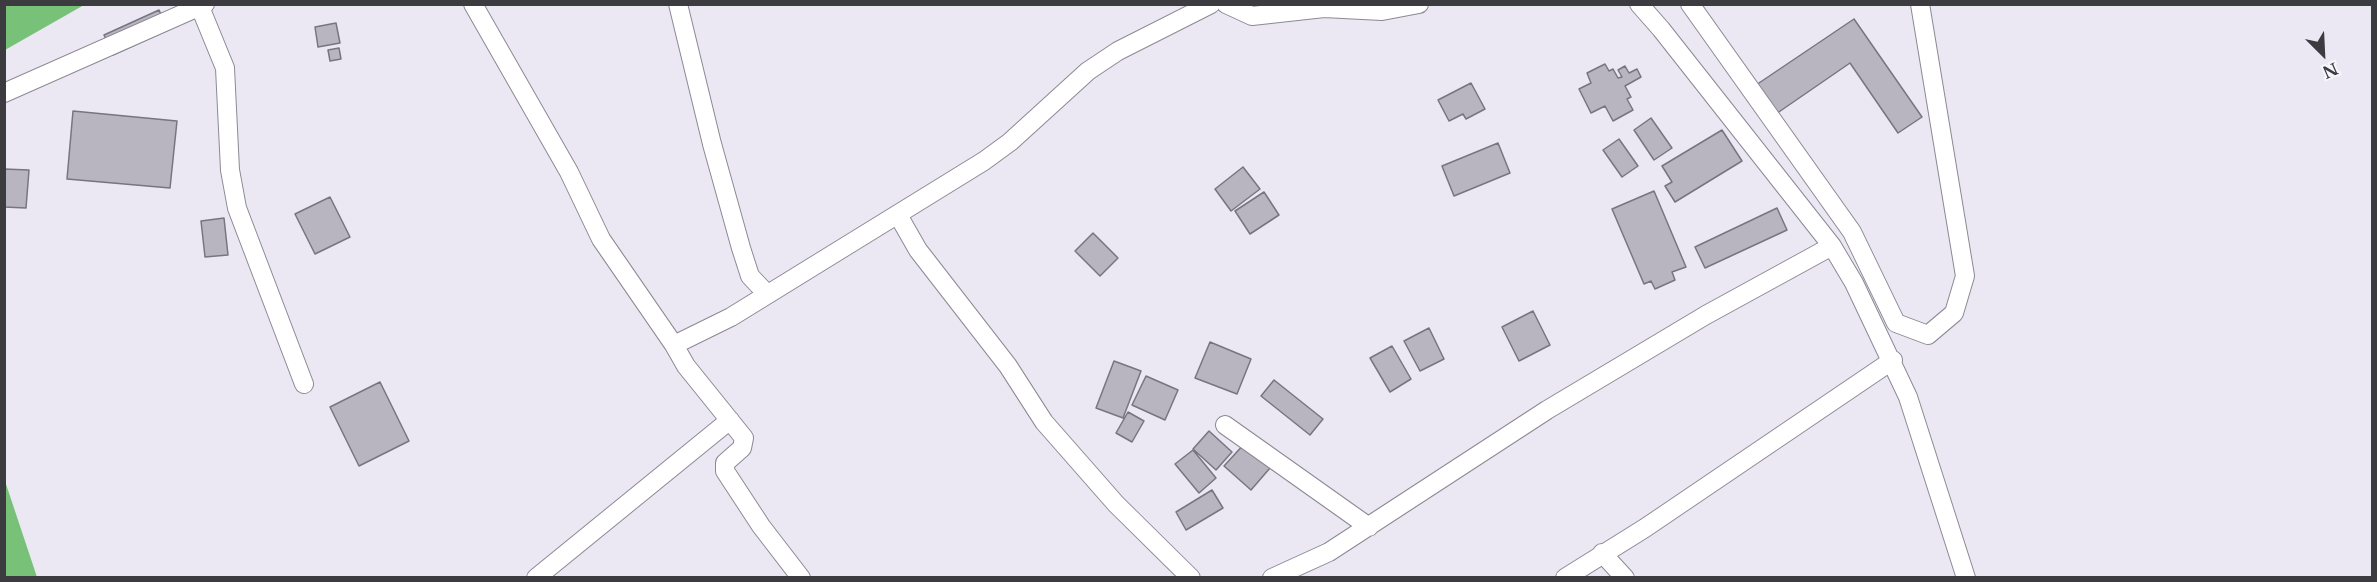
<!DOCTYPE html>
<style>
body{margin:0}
#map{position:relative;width:2377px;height:582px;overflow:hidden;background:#ebe8f4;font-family:"Libre Baskerville",serif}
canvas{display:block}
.frame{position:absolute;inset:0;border:6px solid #3c3b40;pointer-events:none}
.north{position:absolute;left:2293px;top:24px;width:60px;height:60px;-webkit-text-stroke:4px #f8f6fd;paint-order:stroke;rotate:156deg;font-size:16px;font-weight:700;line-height:24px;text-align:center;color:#3c3b40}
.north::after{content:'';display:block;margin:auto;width:21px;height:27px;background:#3c3b40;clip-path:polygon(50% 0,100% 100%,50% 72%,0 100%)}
</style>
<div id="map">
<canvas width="2377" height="582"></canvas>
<div class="frame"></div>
<div class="north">N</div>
</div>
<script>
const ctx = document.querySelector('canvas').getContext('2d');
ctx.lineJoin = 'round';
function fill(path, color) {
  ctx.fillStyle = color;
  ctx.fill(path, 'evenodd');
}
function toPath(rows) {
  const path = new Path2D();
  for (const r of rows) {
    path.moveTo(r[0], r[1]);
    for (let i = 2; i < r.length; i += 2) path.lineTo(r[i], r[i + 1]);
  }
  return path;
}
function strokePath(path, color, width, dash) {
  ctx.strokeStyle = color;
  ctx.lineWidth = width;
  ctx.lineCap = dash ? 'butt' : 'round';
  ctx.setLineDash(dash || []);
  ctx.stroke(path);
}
fill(toPath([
 [5,4,84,4,84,5,5,50],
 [4,481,5,481,37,577,5,577]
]), '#77c278');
const building = toPath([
 [159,10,168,30,113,55,104,35,159,10],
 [1854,19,1922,117,1898,133,1850,63,1773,116,1753,87,1854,19],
 [336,23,340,43,318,47,315,27,336,23],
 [339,48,341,59,330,61,328,50,339,48],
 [1605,64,1609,71,1613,69,1618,78,1622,77,1618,70,1625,66,1629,73,1637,69,1641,77,1625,86,1631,97,1627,99,1633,110,1613,121,1605,106,1591,113,1579,89,1591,83,1587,73,1605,64],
 [1471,83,1485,109,1466,119,1463,114,1449,121,1438,100,1471,83],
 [73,111,177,121,170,188,67,179,73,111],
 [1651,118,1672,148,1654,160,1634,130,1651,118],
 [1722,130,1742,161,1675,202,1665,186,1672,182,1662,166,1722,130],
 [1619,139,1638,166,1622,177,1603,150,1619,139],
 [1498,143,1510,173,1454,196,1442,166,1498,143],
 [1243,167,1260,189,1231,211,1215,189,1243,167],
 [4,169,29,170,26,208,4,207,4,169],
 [1654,191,1686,267,1672,272,1675,280,1655,289,1651,281,1644,284,1612,209,1654,191],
 [1264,192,1279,215,1250,234,1235,211,1264,192],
 [330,197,350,237,315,254,295,214,330,197],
 [1777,208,1787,230,1705,268,1695,247,1777,208],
 [224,218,228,255,205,257,201,221,224,218],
 [1093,233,1118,258,1100,276,1075,251,1093,233],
 [1533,311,1550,345,1519,361,1502,327,1533,311],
 [1429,328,1444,359,1420,371,1404,341,1429,328],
 [1210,342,1251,359,1237,394,1195,378,1210,342],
 [1392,346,1411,379,1390,392,1370,358,1392,346],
 [1114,361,1141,371,1123,418,1096,408,1114,361],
 [1146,376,1178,390,1165,420,1132,405,1146,376],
 [1274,380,1323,419,1310,435,1261,396,1274,380],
 [380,382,409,441,359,466,330,407,380,382],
 [1128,412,1144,421,1132,442,1116,433,1128,412],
 [1209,431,1232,452,1216,470,1193,449,1209,431],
 [1246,442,1270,468,1251,490,1224,466,1246,442],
 [1193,450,1216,478,1199,493,1175,464,1193,450],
 [1212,490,1223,508,1186,530,1176,512,1212,490]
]);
fill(building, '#b8b5c1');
strokePath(building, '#77757f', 1.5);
const minor = toPath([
 [473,4,569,172,601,239,674,345],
 [678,4,712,144,741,248,750,276,767,294],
 [1226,4,1252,16,1324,8,1382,11,1419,4],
 [1639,4,1661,29,1832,246,1854,283,1908,397,1966,578],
 [1690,4,1852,232,1896,323,1928,335,1954,313,1965,276,1920,4],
 [200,7,225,68,230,170,237,208,304,384],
 [4,93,205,4],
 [898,215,918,250,1008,366,1044,422,1116,504,1191,578],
 [1225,425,1369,527],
 [1602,553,1625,578],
 [536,578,730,420],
 [801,578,761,526,725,471,725,463,742,448,744,438,686,366,674,345,731,317,984,161,1010,142,1088,71,1118,51,1211,4],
 [1272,578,1329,552,1547,410,1706,315,1832,246],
 [1565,578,1645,528,1893,360]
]);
strokePath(minor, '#8c8994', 20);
strokePath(minor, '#fff', 18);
</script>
